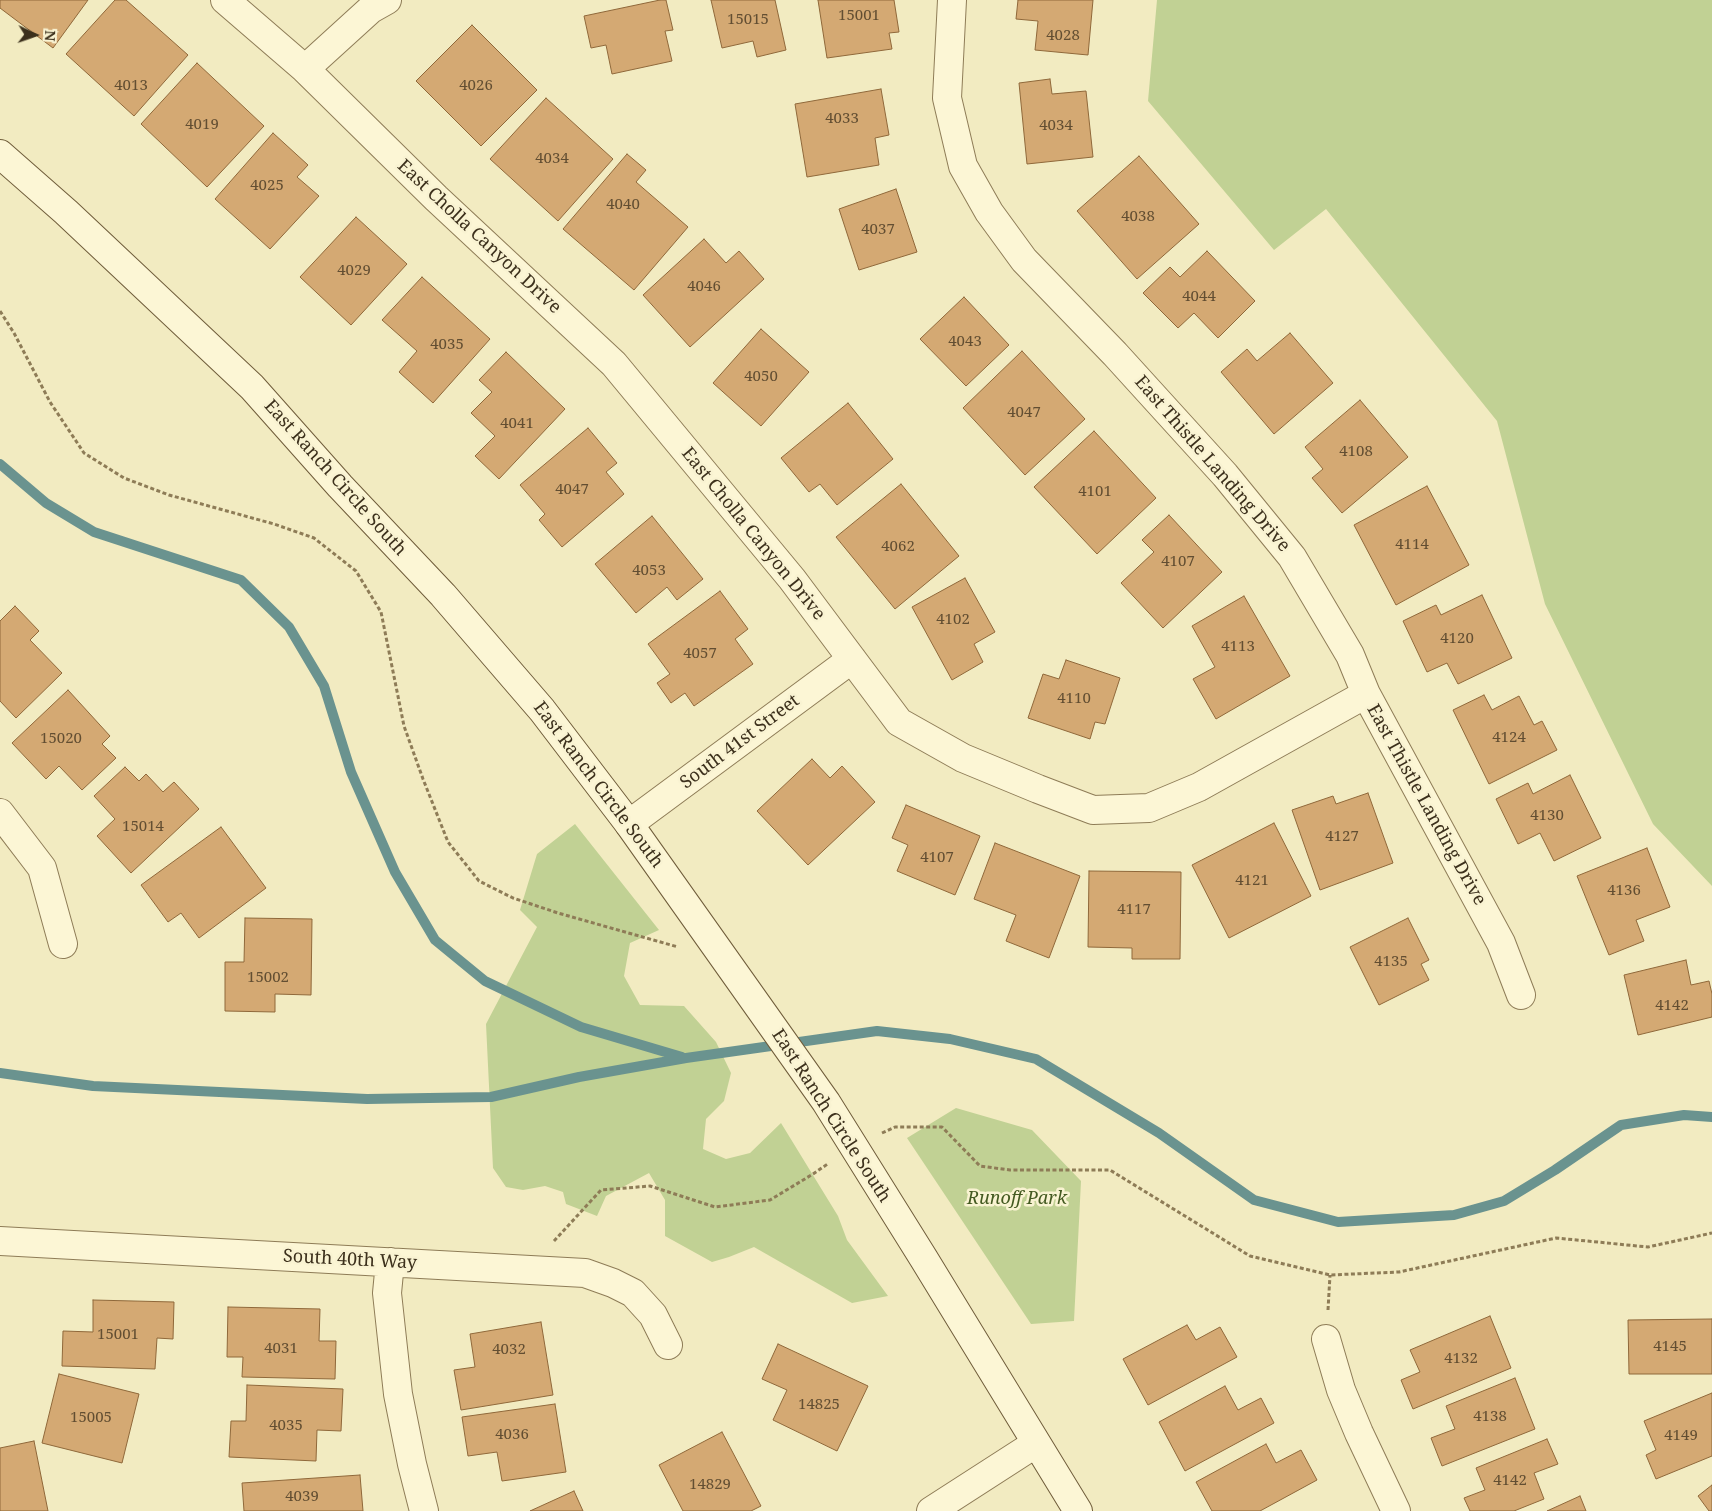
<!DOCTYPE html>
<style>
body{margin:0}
#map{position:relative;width:1712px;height:1511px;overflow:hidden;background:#f2ebc1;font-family:"Noto Serif",serif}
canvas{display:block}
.north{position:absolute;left:10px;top:10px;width:50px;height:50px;-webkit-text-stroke:4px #f9f3d2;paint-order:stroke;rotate:93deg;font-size:14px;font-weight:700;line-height:20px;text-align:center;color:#3c301c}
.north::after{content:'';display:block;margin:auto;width:18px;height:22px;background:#3c301c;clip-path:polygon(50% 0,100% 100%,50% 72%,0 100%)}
</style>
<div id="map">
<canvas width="1712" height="1511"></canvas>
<div class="north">N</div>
</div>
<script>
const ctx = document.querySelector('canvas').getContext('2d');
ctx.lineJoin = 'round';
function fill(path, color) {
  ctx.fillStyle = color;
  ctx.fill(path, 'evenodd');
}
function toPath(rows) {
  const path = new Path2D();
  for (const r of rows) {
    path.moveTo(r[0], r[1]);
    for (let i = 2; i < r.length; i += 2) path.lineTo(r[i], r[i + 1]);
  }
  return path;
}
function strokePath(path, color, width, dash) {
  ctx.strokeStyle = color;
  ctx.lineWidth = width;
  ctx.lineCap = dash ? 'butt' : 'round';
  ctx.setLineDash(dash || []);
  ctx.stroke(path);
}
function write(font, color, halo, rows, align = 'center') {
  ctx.font = font + ' "Noto Serif",serif';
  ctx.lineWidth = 5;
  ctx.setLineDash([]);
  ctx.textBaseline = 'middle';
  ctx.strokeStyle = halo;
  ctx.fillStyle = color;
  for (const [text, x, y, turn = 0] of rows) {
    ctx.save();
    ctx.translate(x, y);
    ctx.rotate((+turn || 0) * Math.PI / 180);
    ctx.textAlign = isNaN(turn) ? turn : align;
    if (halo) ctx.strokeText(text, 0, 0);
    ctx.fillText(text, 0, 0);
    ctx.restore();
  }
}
fill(toPath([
 [1157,0,1712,0,1712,886,1653,824,1545,604,1497,421,1326,209,1274,250,1148,101],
 [575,824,659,930,630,943,624,976,640,1005,684,1006,716,1042,731,1073,724,1101,706,1119,703,1149,726,1159,750,1153,781,1123,838,1216,847,1240,888,1296,852,1303,754,1247,729,1257,712,1262,665,1236,665,1200,649,1173,606,1196,597,1216,566,1204,563,1192,545,1186,523,1190,506,1187,493,1168,486,1024,537,927,520,910,537,854],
 [956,1108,1032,1130,1081,1181,1074,1321,1031,1324,907,1138]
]), '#c1d194');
strokePath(toPath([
 [0,464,46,503,94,532,241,580,289,627,324,686,351,772,395,872,435,940,485,981,581,1027,682,1057],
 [0,1073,93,1086,367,1099,491,1097,579,1077,686,1058,877,1031,950,1039,1036,1059,1159,1133,1254,1200,1338,1222,1454,1215,1504,1201,1555,1170,1621,1125,1684,1115,1712,1117]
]), '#6a938f', 10);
const building = toPath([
 [0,0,88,0,53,48,0,8,0,0],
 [115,0,126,0,188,55,134,116,66,54,115,0],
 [660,0,666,0,673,30,665,31,672,61,612,74,606,45,591,48,584,16,660,0],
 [711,0,775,0,786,50,757,57,753,41,722,48,711,0],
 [818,0,894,0,899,32,889,33,892,49,827,58,818,0],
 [1018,0,1093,0,1088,55,1035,50,1038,21,1016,19,1018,0],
 [472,25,537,90,481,146,416,81,472,25],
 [197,63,264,126,207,187,141,124,197,63],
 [1050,79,1052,94,1086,91,1093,157,1027,164,1019,83,1050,79],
 [881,89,889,135,875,138,879,165,807,177,795,104,881,89],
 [546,98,613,159,558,221,490,159,546,98],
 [273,133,308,165,297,177,319,196,270,249,215,199,273,133],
 [627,154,646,170,636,182,688,227,634,290,563,229,627,154],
 [1139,156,1199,224,1137,279,1077,211,1139,156],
 [896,189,917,252,859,270,839,209,896,189],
 [356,217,407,264,351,325,300,277,356,217],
 [704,239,726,263,739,251,764,279,690,347,643,295,704,239],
 [1207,251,1255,301,1218,338,1194,313,1178,328,1143,293,1170,267,1180,277,1207,251],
 [422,277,490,339,433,403,399,372,417,351,382,320,422,277],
 [964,297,1009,345,966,386,920,339,964,297],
 [761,329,809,372,761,426,713,383,761,329],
 [1290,333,1333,383,1274,434,1221,372,1247,349,1257,361,1290,333],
 [1022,351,1085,419,1025,475,963,408,1022,351],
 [506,352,565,409,499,479,475,456,495,436,471,413,492,392,479,380,506,352],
 [1360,400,1408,457,1342,513,1312,478,1323,469,1305,447,1360,400],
 [848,403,893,459,837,505,820,484,809,492,781,458,848,403],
 [588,428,617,463,606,472,624,494,562,547,539,520,545,514,520,485,588,428],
 [1094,431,1156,498,1097,554,1034,487,1094,431],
 [901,484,959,556,895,609,836,537,901,484],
 [1427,486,1469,565,1396,605,1354,525,1427,486],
 [1169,515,1222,572,1163,628,1121,583,1154,552,1142,540,1169,515],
 [652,516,703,579,677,600,667,587,636,613,595,564,652,516],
 [965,578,995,632,974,644,983,662,952,680,912,607,965,578],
 [720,591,748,629,735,639,753,664,694,706,685,693,671,703,657,683,670,674,648,644,720,591],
 [1482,595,1512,658,1458,684,1447,663,1427,672,1403,621,1436,605,1441,615,1482,595],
 [1244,596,1290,676,1216,719,1193,679,1215,667,1192,626,1244,596],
 [15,606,39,631,30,640,62,673,16,718,0,701,0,621,15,606],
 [1066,660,1120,678,1105,724,1095,722,1090,739,1028,718,1043,674,1059,679,1066,660],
 [68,690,110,736,102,744,116,758,82,790,59,766,46,779,12,743,68,690],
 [1484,695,1492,710,1519,696,1534,725,1542,721,1557,750,1489,784,1453,710,1484,695],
 [812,759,830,778,842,766,875,802,808,865,757,811,812,759],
 [125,767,139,781,146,774,163,792,174,782,199,809,131,873,97,836,115,819,94,796,125,767],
 [1570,775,1601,838,1554,861,1540,833,1518,844,1496,799,1528,783,1533,794,1570,775],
 [1368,793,1393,863,1320,890,1292,810,1333,796,1336,804,1368,793],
 [906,805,980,836,955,895,897,871,908,845,892,838,906,805],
 [1274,823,1311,896,1229,938,1192,865,1274,823],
 [221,827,266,888,199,938,181,913,168,922,141,885,221,827],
 [995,843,1080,876,1049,958,1006,941,1016,915,974,899,995,843],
 [1647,848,1670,907,1636,920,1644,941,1609,955,1577,876,1647,848],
 [1089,871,1181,872,1180,959,1132,959,1132,948,1088,947,1089,871],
 [245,918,312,919,311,995,275,994,275,1012,225,1011,225,962,244,962,245,918],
 [1408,918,1429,960,1421,964,1429,980,1379,1005,1350,947,1408,918],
 [1686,960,1691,985,1709,981,1712,994,1712,1017,1638,1035,1624,975,1686,960],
 [93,1300,174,1302,173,1339,157,1338,155,1369,62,1366,63,1331,93,1332,93,1300],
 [228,1307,320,1309,319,1341,336,1341,335,1379,242,1377,243,1357,227,1357,228,1307],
 [1490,1316,1511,1368,1413,1409,1401,1380,1420,1372,1410,1350,1490,1316],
 [1712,1319,1712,1374,1629,1374,1628,1320,1712,1319],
 [541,1322,553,1395,461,1410,454,1370,475,1367,470,1334,541,1322],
 [1187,1325,1196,1340,1220,1327,1237,1357,1148,1405,1123,1359,1187,1325],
 [778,1344,868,1386,837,1451,773,1420,787,1390,762,1379,778,1344],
 [59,1374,139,1394,122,1463,42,1443,59,1374],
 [1515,1378,1535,1429,1442,1466,1431,1438,1455,1429,1446,1406,1515,1378],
 [247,1385,343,1389,341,1431,317,1430,316,1461,229,1457,231,1421,246,1421,247,1385],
 [1225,1386,1238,1410,1261,1398,1274,1423,1185,1471,1159,1422,1225,1386],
 [1712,1393,1712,1456,1656,1479,1646,1455,1656,1450,1644,1421,1712,1393],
 [555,1404,566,1472,502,1481,497,1452,468,1456,462,1417,555,1404],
 [722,1432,761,1506,751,1511,683,1511,659,1465,722,1432],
 [1547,1439,1558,1464,1534,1473,1544,1499,1514,1511,1470,1511,1464,1498,1485,1490,1476,1468,1547,1439],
 [34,1441,48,1511,0,1511,0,1448,34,1441],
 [1266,1444,1276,1463,1301,1450,1317,1480,1260,1511,1212,1511,1196,1482,1266,1444],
 [360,1475,363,1511,244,1511,242,1483,360,1475],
 [1712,1485,1712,1511,1709,1511,1698,1496,1712,1485],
 [574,1491,583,1511,530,1511,574,1491],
 [1580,1496,1586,1511,1547,1511,1580,1496]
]);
fill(building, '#d4a973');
strokePath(building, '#8f683a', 1);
const street = toPath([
 [225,0,305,69,436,198,614,364,792,579,899,722,963,758,1038,789,1093,810,1149,808,1199,787,1366,694],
 [952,0,947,98,963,166,989,212,1024,260,1115,354,1225,475,1292,557,1350,655,1366,694,1501,943,1521,995],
 [305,69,371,9,387,0],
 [0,813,42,868,63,944],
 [629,824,852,659],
 [0,1241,585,1273,613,1283,633,1293,653,1315,668,1345],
 [390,1262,387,1293,398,1394,412,1464,424,1511],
 [1326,1339,1341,1390,1359,1433,1396,1511],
 [931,1511,1035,1444]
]);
const secondary = toPath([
 [0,154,66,212,252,387,340,486,443,595,542,710,629,824,826,1102,924,1259,1078,1511]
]);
strokePath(street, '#8e7c57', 30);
strokePath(secondary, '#6f5c3a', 30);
strokePath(toPath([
 [0,311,14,333,50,402,84,453,124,478,169,495,274,524,314,538,356,571,381,612,404,726,423,779,448,842,479,881,513,898,558,913,678,947],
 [882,1133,895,1127,942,1127,980,1166,1010,1170,1110,1170,1250,1256,1330,1275,1399,1272,1556,1238,1648,1247,1712,1233],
 [554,1241,601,1190,650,1186,715,1207,770,1200,813,1174,829,1163],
 [1328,1310,1330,1275]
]), '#8e7c57', 3, [4, 2.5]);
strokePath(street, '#fcf6d5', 28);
strokePath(secondary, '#fcf6d5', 28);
write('15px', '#624e32', null, [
 ["15001",859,16],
 ["15015",748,20],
 ["4028",1063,36],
 ["4013",131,86],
 ["4026",476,86],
 ["4033",842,119],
 ["4019",202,125],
 ["4034",1056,126],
 ["4034",552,159],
 ["4025",267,186],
 ["4040",623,205],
 ["4038",1138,217],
 ["4037",878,230],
 ["4029",354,271],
 ["4046",704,287],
 ["4044",1199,297],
 ["4043",965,342],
 ["4035",447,345],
 ["4050",761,377],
 ["4047",1024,413],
 ["4041",517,424],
 ["4108",1356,452],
 ["4047",572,490],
 ["4101",1095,492],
 ["4114",1412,545],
 ["4062",898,547],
 ["4107",1178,562],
 ["4053",649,571],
 ["4102",953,620],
 ["4120",1457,639],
 ["4113",1238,647],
 ["4057",700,654],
 ["4110",1074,699],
 ["4124",1509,738],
 ["15020",61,739],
 ["4130",1547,816],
 ["15014",143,827],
 ["4127",1342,837],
 ["4107",937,858],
 ["4121",1252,881],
 ["4136",1624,891],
 ["4117",1134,910],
 ["4135",1391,962],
 ["15002",268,978],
 ["4142",1672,1006],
 ["15001",118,1335],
 ["4145",1670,1347],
 ["4031",281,1349],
 ["4032",509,1350],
 ["4132",1461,1359],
 ["14825",819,1405],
 ["4138",1490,1417],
 ["15005",91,1418],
 ["4035",286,1426],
 ["4036",512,1435],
 ["4149",1681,1436],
 ["4142",1510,1481],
 ["14829",710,1485],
 ["4039",302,1497]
]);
write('18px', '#3c301c', '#f9f3d2', [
 ["East Cholla Canyon Drive",479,237,43],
 ["East Thistle Landing Drive",1212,464,49],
 ["East Ranch Circle South",335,478,48],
 ["East Cholla Canyon Drive",753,534,51],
 ["South 41st Street",740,742,-37],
 ["East Ranch Circle South",598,785,53],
 ["East Thistle Landing Drive",1426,805,61],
 ["East Ranch Circle South",831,1116,57],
 ["South 40th Way",350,1260,3]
]);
write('italic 18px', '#445a21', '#f9f3d2', [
 ["Runoff Park",1017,1199]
]);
</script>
